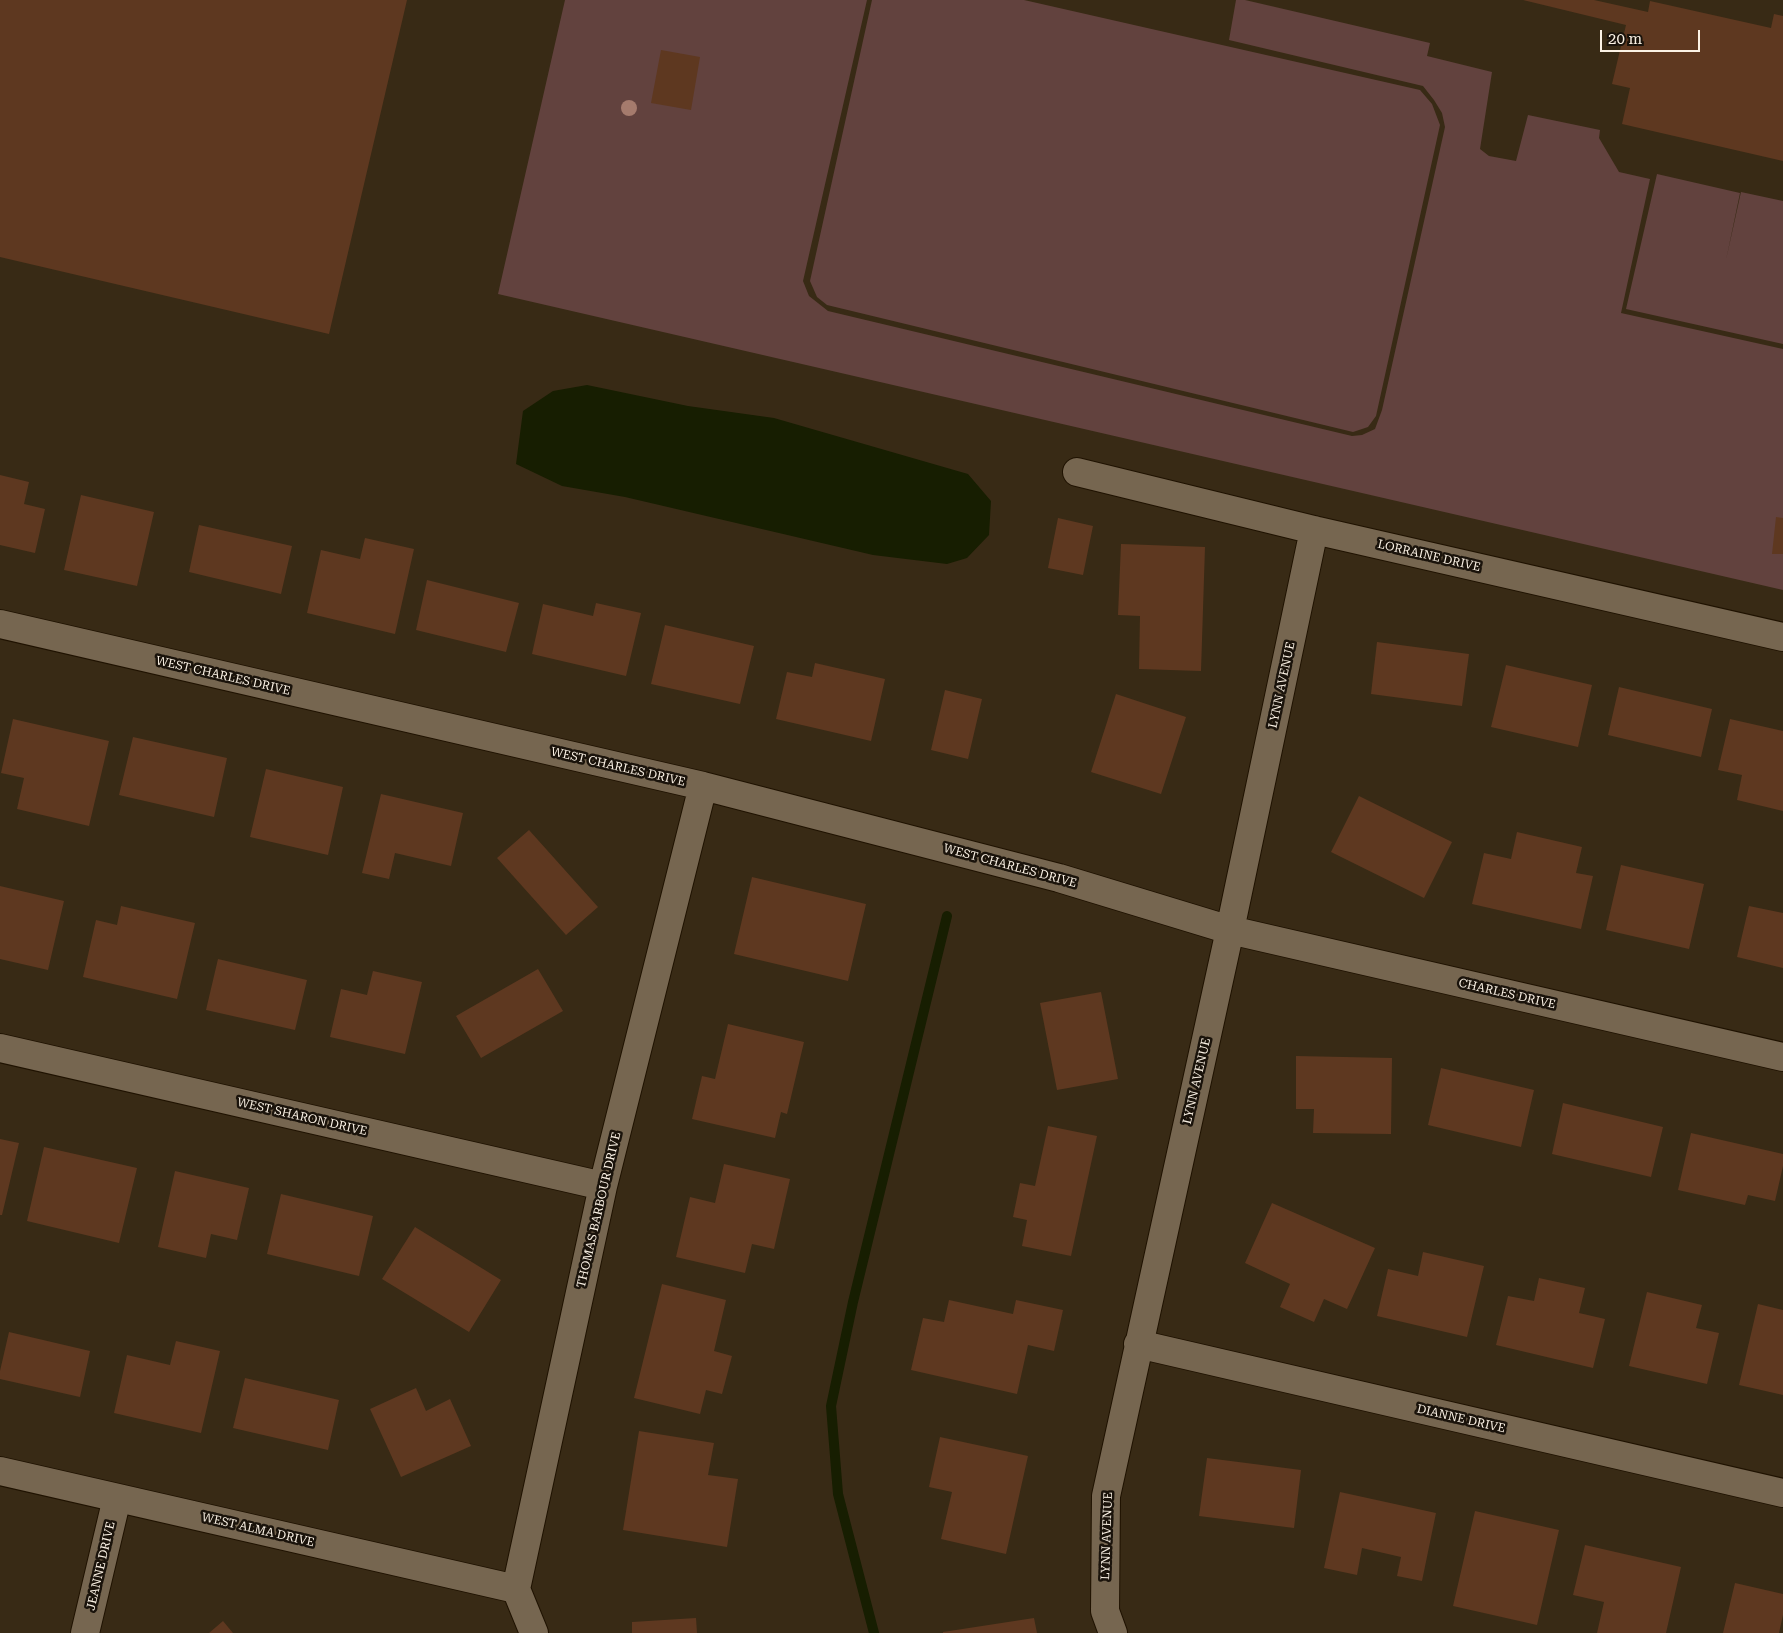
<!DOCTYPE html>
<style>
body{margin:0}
#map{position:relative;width:1783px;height:1633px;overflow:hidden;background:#382a15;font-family:"Roboto Serif",serif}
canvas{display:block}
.scale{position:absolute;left:1600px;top:30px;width:100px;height:22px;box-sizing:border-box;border:2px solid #fbf2e5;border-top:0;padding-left:6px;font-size:15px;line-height:18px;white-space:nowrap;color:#fbf2e5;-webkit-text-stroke:4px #1a130b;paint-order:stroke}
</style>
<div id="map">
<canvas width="1783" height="1633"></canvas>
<div class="scale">20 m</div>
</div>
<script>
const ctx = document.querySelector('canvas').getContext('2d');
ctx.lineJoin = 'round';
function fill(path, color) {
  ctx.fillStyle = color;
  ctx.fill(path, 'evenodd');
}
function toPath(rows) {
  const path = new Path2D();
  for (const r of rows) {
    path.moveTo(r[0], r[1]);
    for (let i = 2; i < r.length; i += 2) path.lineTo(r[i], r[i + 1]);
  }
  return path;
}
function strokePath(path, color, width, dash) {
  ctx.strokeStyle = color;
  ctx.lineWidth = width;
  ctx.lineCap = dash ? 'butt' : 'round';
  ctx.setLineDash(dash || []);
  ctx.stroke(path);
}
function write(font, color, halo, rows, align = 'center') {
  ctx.font = font + ' "Roboto Serif",serif';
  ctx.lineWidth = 5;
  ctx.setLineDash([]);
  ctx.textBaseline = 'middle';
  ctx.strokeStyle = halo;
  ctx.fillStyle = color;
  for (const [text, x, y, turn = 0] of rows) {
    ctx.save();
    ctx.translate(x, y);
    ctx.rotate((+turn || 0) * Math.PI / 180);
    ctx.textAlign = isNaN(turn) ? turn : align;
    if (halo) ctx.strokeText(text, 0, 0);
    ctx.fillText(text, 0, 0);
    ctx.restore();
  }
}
fill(toPath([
 [565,0,867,0,803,281,809,296,828,311,1352,436,1362,435,1375,429,1382,410,1445,127,1442,113,1434,100,1423,86,1229,40,1236,0,1245,0,1430,43,1427,56,1492,72,1480,149,1489,156,1516,161,1528,115,1600,130,1599,138,1619,172,1650,179,1621,313,1783,349,1783,590,498,294],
 [872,0,1024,0,1420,90,1432,104,1440,125,1376,416,1368,427,1353,432,827,305,817,297,810,281],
 [1657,174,1740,193,1726,260,1741,192,1783,201,1783,344,1626,309]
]), '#62423e');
fill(toPath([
 [587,385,688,406,774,418,968,474,991,501,989,535,967,558,947,564,873,555,625,497,562,486,516,464,523,411,553,391]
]), '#171e01');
strokePath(toPath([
 [874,1633,838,1494,831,1406,853,1302,947,916]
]), '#171e01', 10);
fill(toPath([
 [0,0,407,0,329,334,0,257],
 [1523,0,1594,0,1648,12,1650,1,1771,28,1774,14,1783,16,1783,161,1622,124,1630,88,1612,84,1626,25],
 [661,50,700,57,691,110,651,103],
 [0,475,29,482,24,504,45,509,35,553,0,545],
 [81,495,154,512,137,586,64,570],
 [1776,517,1783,518,1783,554,1772,554],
 [1058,518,1093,526,1083,575,1048,568],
 [199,525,292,546,281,594,189,572],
 [365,538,414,549,395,634,307,613,321,550,360,559],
 [1121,544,1205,547,1201,671,1139,669,1140,616,1118,615],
 [427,580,519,603,506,652,416,630],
 [596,603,641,613,626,676,532,654,543,604,593,616],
 [665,625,754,646,740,704,651,684],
 [1377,642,1469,654,1462,706,1371,694],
 [815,663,885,679,871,741,776,719,787,672,812,677],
 [1506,665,1592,685,1578,747,1491,727],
 [1619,687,1712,709,1701,757,1608,735],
 [945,690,982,699,968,759,931,750],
 [1116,694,1186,717,1161,794,1091,772],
 [13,719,109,741,89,826,17,809,24,778,1,773],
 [1730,719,1783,731,1783,811,1737,800,1742,775,1718,770],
 [133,737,227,758,214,817,119,795],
 [266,769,343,787,328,855,250,837],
 [381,794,463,813,451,866,395,853,389,879,362,873],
 [1359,796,1452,842,1424,898,1331,852],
 [529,830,598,907,566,935,497,858],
 [1517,832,1582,847,1576,873,1593,876,1581,929,1472,904,1484,853,1511,859],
 [1621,865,1704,884,1689,949,1606,930],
 [752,877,866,904,848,981,734,954],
 [0,886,64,901,48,970,0,959],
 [121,906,195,923,177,999,83,977,96,920,117,925],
 [1749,906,1783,913,1783,968,1737,957],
 [218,959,307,980,295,1030,206,1010],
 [538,969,563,1011,481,1058,456,1016],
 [373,971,422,982,405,1054,330,1037,341,989,367,995],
 [1101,992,1118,1079,1057,1090,1040,1003],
 [728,1024,804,1042,787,1114,781,1112,775,1138,692,1119,702,1076,715,1079],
 [1296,1056,1392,1058,1391,1134,1313,1133,1314,1109,1296,1109],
 [1441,1068,1534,1090,1521,1147,1428,1125],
 [1563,1103,1663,1127,1651,1177,1552,1154],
 [1048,1126,1097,1136,1071,1256,1022,1246,1027,1220,1013,1217,1020,1183,1035,1186],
 [1691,1133,1783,1154,1783,1166,1775,1201,1748,1195,1745,1205,1678,1190],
 [0,1139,19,1143,2,1215,0,1215],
 [44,1147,137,1168,119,1243,27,1221],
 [724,1164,790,1179,774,1249,752,1244,745,1273,676,1257,690,1197,715,1203],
 [175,1171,249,1188,237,1240,211,1234,206,1258,158,1247],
 [281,1194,373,1216,359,1276,267,1254],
 [1272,1203,1375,1248,1347,1309,1324,1299,1314,1322,1280,1307,1290,1284,1245,1263],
 [415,1227,501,1280,469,1332,382,1279],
 [1423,1252,1484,1266,1467,1337,1377,1316,1388,1269,1418,1276],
 [1539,1278,1585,1288,1579,1313,1605,1319,1593,1368,1496,1345,1508,1296,1534,1301],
 [662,1284,726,1300,714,1351,732,1356,722,1394,706,1390,700,1414,634,1398],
 [1647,1292,1702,1305,1696,1328,1719,1333,1707,1384,1629,1366],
 [949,1300,1013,1314,1016,1300,1063,1310,1054,1351,1028,1345,1017,1394,911,1370,923,1318,944,1322],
 [1758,1304,1783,1310,1783,1395,1739,1385],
 [9,1332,90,1351,80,1397,0,1379,0,1371],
 [176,1341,220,1351,201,1433,114,1413,127,1355,170,1365],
 [245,1378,339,1400,328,1450,233,1428],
 [416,1388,426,1411,450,1399,471,1446,401,1477,370,1409],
 [639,1431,714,1443,708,1475,738,1479,727,1547,623,1530],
 [940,1437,1028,1456,1006,1554,941,1539,952,1492,929,1487],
 [1207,1458,1301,1470,1294,1528,1199,1516],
 [1340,1492,1436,1513,1422,1581,1397,1576,1401,1557,1362,1548,1357,1575,1324,1568],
 [1475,1511,1559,1530,1537,1625,1453,1606],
 [1585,1545,1681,1567,1666,1633,1597,1633,1604,1602,1573,1595],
 [1735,1583,1783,1594,1783,1615,1779,1633,1723,1633],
 [696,1618,697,1633,632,1633,632,1622],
 [1034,1618,1037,1633,943,1633,943,1632],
 [223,1621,233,1633,209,1633]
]), '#5e3820');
const minor = toPath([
 [1077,472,1314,530,1783,637],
 [0,624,703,786,1059,878,1230,930,1783,1057],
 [0,1048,603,1186],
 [1138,1344,1783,1493],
 [0,1471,516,1589],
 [85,1633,117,1498],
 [534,1633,516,1589,603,1186,703,786],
 [1113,1633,1105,1611,1106,1496,1230,930,1314,530]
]);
strokePath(minor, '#1f1201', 30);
strokePath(minor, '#766650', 28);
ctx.fillStyle = '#a57b6d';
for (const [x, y] of [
 [629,108]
]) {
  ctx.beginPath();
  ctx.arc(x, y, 8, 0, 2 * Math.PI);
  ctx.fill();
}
write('12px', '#fbf2e5', '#1a130b', [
 ["LORRAINE DRIVE",1429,556,13],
 ["WEST CHARLES DRIVE",223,676,13],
 ["LYNN AVENUE",1282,685,-78],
 ["WEST CHARLES DRIVE",618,767,13],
 ["WEST CHARLES DRIVE",1010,866,15],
 ["CHARLES DRIVE",1507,994,13],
 ["LYNN AVENUE",1197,1081,-77],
 ["WEST SHARON DRIVE",302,1117,13],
 ["THOMAS BARBOUR DRIVE",599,1210,-77],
 ["DIANNE DRIVE",1461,1419,13],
 ["WEST ALMA DRIVE",258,1530,13],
 ["LYNN AVENUE",1107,1536,-88],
 ["JEANNE DRIVE",101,1566,-77]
]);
</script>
